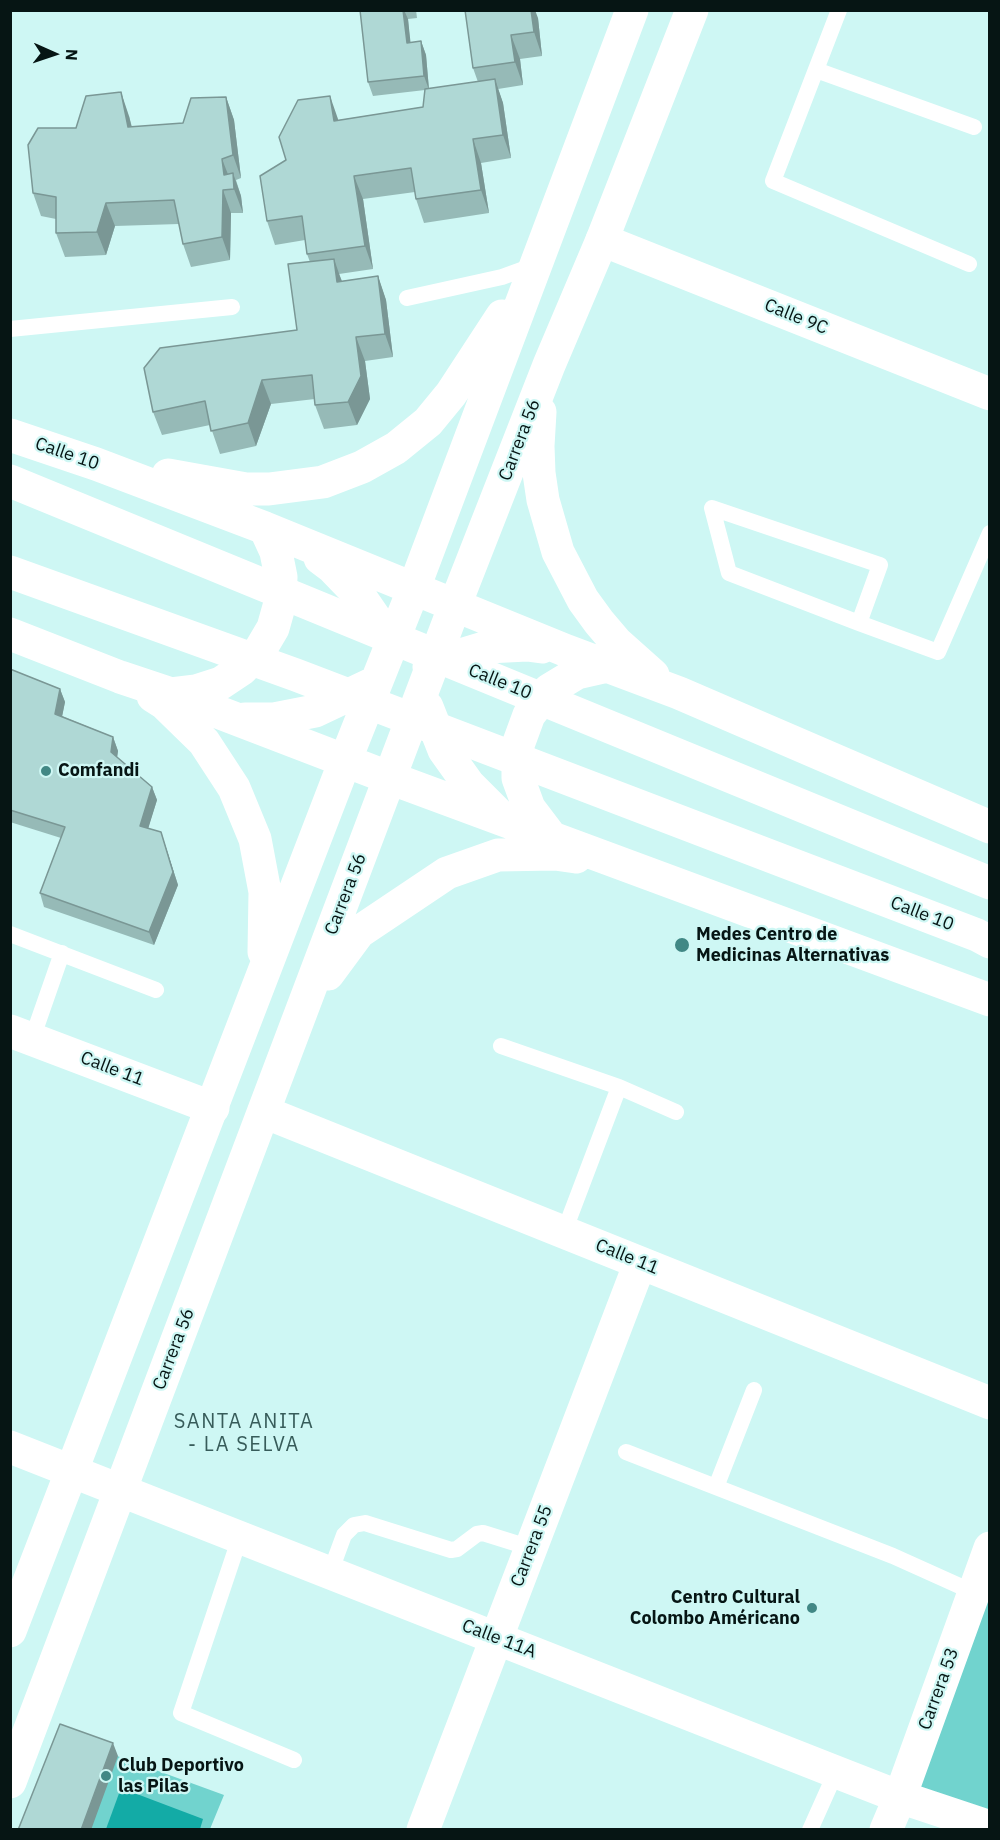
<!DOCTYPE html>
<meta charset="utf-8">
<style>
body{margin:0}
#map{position:relative;width:1000px;height:1840px;overflow:hidden;background:#cef7f4;font-family:"IBM Plex Sans",sans-serif}
canvas{display:block}
.frame{position:absolute;inset:0;border:12px solid #061514;pointer-events:none}
.north{position:absolute;left:24px;top:24px;width:60px;height:60px;-webkit-text-stroke:4px #cef7f4;paint-order:stroke;rotate:93deg;font-size:16px;font-weight:700;line-height:24px;text-align:center;color:#061514}
.north::after{content:'';display:block;margin:auto;width:21px;height:27px;background:#061514;clip-path:polygon(50% 0,100% 100%,50% 72%,0 100%)}
</style>
<div id="map">
<canvas width="1000" height="1840"></canvas>
<div class="frame"></div>
<div class="north">N</div>
</div>
<script>
const ctx = document.querySelector('canvas').getContext('2d');
ctx.lineJoin = 'round';
function fill(path, color) {
  ctx.fillStyle = color;
  ctx.fill(path, 'evenodd');
}
function toPath(rows) {
  const path = new Path2D();
  for (const r of rows) {
    path.moveTo(r[0], r[1]);
    for (let i = 2; i < r.length; i += 2) path.lineTo(r[i], r[i + 1]);
  }
  return path;
}
function strokePath(path, color, width, dash) {
  ctx.strokeStyle = color;
  ctx.lineWidth = width;
  ctx.lineCap = dash ? 'butt' : 'round';
  ctx.setLineDash(dash || []);
  ctx.stroke(path);
}
function write(font, color, halo, rows, align = 'center') {
  ctx.font = font + ' "IBM Plex Sans",sans-serif';
  ctx.lineWidth = 4.5;
  ctx.setLineDash([]);
  ctx.textBaseline = 'middle';
  ctx.strokeStyle = halo;
  ctx.fillStyle = color;
  for (const [text, x, y, turn = 0] of rows) {
    ctx.save();
    ctx.translate(x, y);
    ctx.rotate((+turn || 0) * Math.PI / 180);
    ctx.textAlign = isNaN(turn) ? turn : align;
    if (halo) ctx.strokeText(text, 0, 0);
    ctx.fillText(text, 0, 0);
    ctx.restore();
  }
}
fill(toPath([
 [989,1548,989,1827,900,1797],
 [57,1734,224,1795,210,1829,20,1830]
]), '#71d3ce');
fill(toPath([
 [121,1788,203,1819,200,1829,106,1829]
]), '#13aba6');
strokePath(toPath([
 [839,10,773,181,969,264],
 [816,70,974,127],
 [407,298,502,277,535,265],
 [10,329,232,307],
 [859,623,880,565,712,508,729,573,859,623,938,652,990,533],
 [10,934,156,990],
 [32,1039,62,953],
 [501,1046,619,1087,676,1112],
 [564,1232,619,1087],
 [626,1452,893,1556,973,1592],
 [716,1487,754,1390],
 [240,1537,181,1713,294,1760],
 [330,1573,344,1535,354,1525,365,1523,451,1550,457,1549,477,1534,483,1533,531,1548],
 [810,1830,836,1772]
]), '#fff', 16);
strokePath(toPath([
 [602,240,990,394],
 [10,1031,213,1108],
 [264,1112,990,1403],
 [10,1447,836,1772,900,1797,990,1827],
 [423,1830,640,1263],
 [886,1830,900,1797,990,1548]
]), '#fff', 33);
strokePath(toPath([
 [540,412,538,446,539,473,543,500,558,552,583,600,599,622,616,642,653,675],
 [10,435,96,464,265,528,567,651,679,693,990,827],
 [168,475,246,489,269,489,323,482,362,467,396,448,428,422,451,394,502,316],
 [320,558,332,567,359,595,381,627,391,648],
 [10,634,120,677,171,694,390,778,990,1000],
 [429,667,434,663,487,647,527,645,542,647],
 [171,694,196,691,221,683,242,669,260,650,273,628,280,603,281,577,276,552,265,528],
 [153,696,164,703,204,742,234,788,255,839,265,892,264,952],
 [427,707,444,750,469,785,499,815],
 [245,719,274,719,315,711,370,685],
 [551,837,529,808,518,778,518,745,529,715,549,690,577,673,608,666],
 [328,974,359,932,447,873,498,855,555,854,576,857],
 [10,1631,345,761,414,588,632,10],
 [10,1782,455,605,549,365,602,240,692,10]
]), '#fff', 33);
strokePath(toPath([
 [10,481,990,883],
 [10,572,296,675,977,935,990,942]
]), '#fff', 33);
fill(toPath([
 [360,10,416,10,417,18,408,19,410,43,421,41,426,55,429,89,478,82,473,68,465,10,538,18,542,56,520,59,523,85,498,89,503,103,511,158,481,163,489,213,424,223,416,199,415,192,363,199,373,269,339,274,342,281,378,276,386,300,393,357,365,361,370,399,357,425,324,429,315,405,315,399,271,404,256,446,220,454,210,425,162,435,153,412,297,330,310,262,307,254,305,240,275,245,267,221,286,160,339,120,423,107,425,90,373,96,368,82],
 [226,97,234,120,241,178,236,180,241,196,243,213,231,213,230,260,191,267,183,244,179,224,115,226,106,255,65,257,56,233,56,219,41,216,33,193,76,128,129,116,132,127,183,123],
 [10,669,60,689,65,702,62,716,113,737,118,751,117,757,152,787,157,800,148,828,161,832,178,885,154,945,44,907,40,893,61,838,10,822]
]), '#96bab7');
fill(toPath([
 [403,10,404,10,408,19,412,56,407,43],
 [531,10,535,10,538,18,542,56,534,32],
 [511,35,520,59,523,85,515,62],
 [421,41,426,55,429,90,424,76],
 [495,79,503,103,511,158,503,135],
 [121,92,129,116,137,150,128,127],
 [330,96,338,119,342,144,334,121],
 [226,97,234,120,241,178,233,155],
 [473,139,481,163,489,213,481,190],
 [222,159,231,182,224,175],
 [233,173,241,196,243,213,234,189],
 [354,176,363,199,373,269,365,246],
 [223,190,231,213,230,260,222,237],
 [106,203,115,226,106,255,97,232],
 [334,259,342,282,337,282],
 [378,276,386,300,393,357,385,334],
 [356,337,365,361,370,399,357,425,348,402],
 [262,380,271,404,256,446,248,423],
 [60,689,65,702,60,727,55,714],
 [113,737,118,751,116,765,111,752],
 [152,787,157,800,145,839,140,826],
 [161,832,178,885,154,945,149,932],
 [113,1743,118,1756,91,1830,81,1830]
]), '#7a9795');
const building = toPath([
 [360,10,403,10,407,43,421,41,424,76,368,82,360,10],
 [465,10,531,10,534,32,511,35,515,62,473,68,465,10],
 [495,79,503,135,473,139,481,190,416,199,411,168,354,176,365,246,307,254,302,216,267,221,260,176,286,160,279,137,298,100,330,96,334,121,423,107,425,89,495,79],
 [121,92,128,127,183,123,191,98,226,97,233,155,222,159,224,175,233,173,234,189,223,190,222,237,183,244,174,200,106,203,97,232,56,233,56,197,33,193,28,145,38,128,76,128,86,96,121,92],
 [334,259,337,282,378,276,385,334,356,337,361,376,348,402,315,405,312,375,262,380,248,423,211,431,205,401,153,412,144,368,160,348,297,330,288,264,334,259],
 [10,669,60,689,55,714,113,737,111,752,152,787,140,826,161,832,173,872,149,932,40,893,65,827,10,810,10,669],
 [60,1724,113,1743,81,1830,18,1830,60,1724]
]);
fill(building, '#afd8d5');
strokePath(building, '#7a9795', 1.5);
for (const [x, y, r, color] of [
 [46,771,6,"#418885"],
 [682,945,8,"#418885"],
 [812,1608,6,"#418885"],
 [106,1776,6,"#418885"]
]) {
  const dot = new Path2D();
  dot.arc(x, y, r, 0, 2 * Math.PI);
  ctx.fillStyle = color;
  ctx.fill(dot);
  strokePath(dot, '#cef7f4', 2);
}
write('18px', '#061514', '#cef7f4', [
 ["Calle 9C",796,317,22],
 ["Carrera 56",520,440,-69],
 ["Calle 10",67,454,19],
 ["Calle 10",500,682,22],
 ["Carrera 56",346,894,-69],
 ["Calle 10",922,914,21],
 ["Calle 11",112,1069,21],
 ["Calle 11",627,1257,22],
 ["Carrera 56",174,1349,-69],
 ["Carrera 55",532,1546,-69],
 ["Calle 11A",499,1639,21],
 ["Carrera 53",939,1689,-70]
]);
write('bold 18px', '#061514', '#cef7f4', [
 ["Comfandi",58,771],
 ["Medes Centro de",696,935],
 ["Medicinas Alternativas",696,956],
 ["Centro Cultural",800,1598,"right"],
 ["Colombo Américano",800,1619,"right"],
 ["Club Deportivo",118,1766],
 ["las Pilas",118,1787]
], 'left');
ctx.letterSpacing = '1.5px';
write('20px', '#375c5a', '#cef7f4', [
 ["SANTA ANITA",244,1422],
 ["- LA SELVA",244,1445]
]);
ctx.letterSpacing = '0px';
</script>
